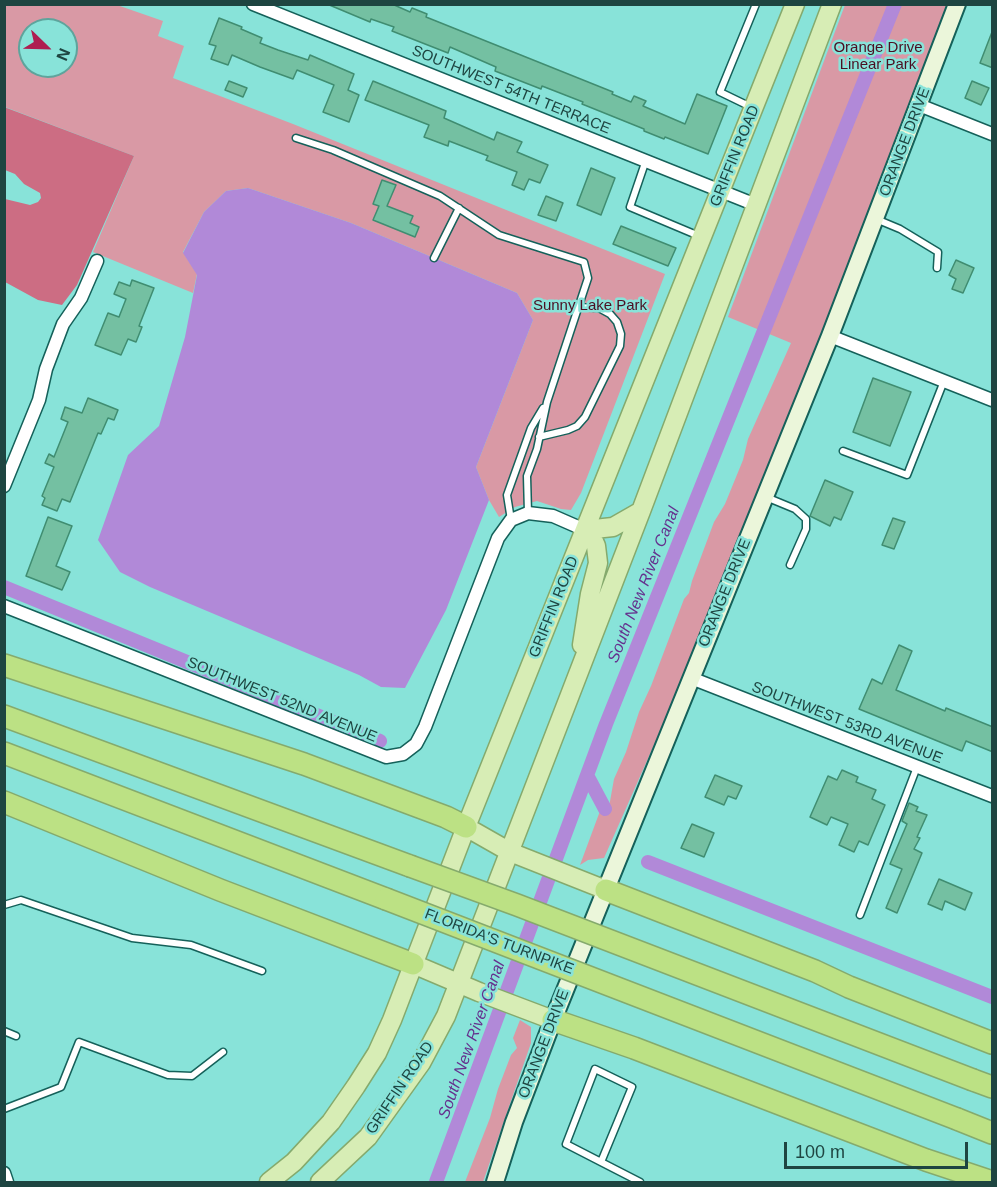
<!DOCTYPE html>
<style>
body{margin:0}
#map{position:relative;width:997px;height:1187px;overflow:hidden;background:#88e3d9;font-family:Arial,sans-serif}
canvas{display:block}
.frame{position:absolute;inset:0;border:6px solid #1e4541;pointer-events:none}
.north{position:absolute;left:18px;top:18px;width:60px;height:60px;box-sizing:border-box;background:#88e3d9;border:2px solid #5ea49c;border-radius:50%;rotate:113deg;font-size:16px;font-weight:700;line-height:24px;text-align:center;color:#1e4541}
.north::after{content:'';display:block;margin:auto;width:21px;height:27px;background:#ae1e51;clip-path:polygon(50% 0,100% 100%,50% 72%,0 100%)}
.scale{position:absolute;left:784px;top:1142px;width:184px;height:27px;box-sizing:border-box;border:3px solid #1e4541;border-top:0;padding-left:8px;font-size:18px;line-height:21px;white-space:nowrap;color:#1e4541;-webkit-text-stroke:4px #88e3d9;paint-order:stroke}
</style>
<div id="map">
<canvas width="997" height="1187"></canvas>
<div class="frame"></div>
<div class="north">N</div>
<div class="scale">100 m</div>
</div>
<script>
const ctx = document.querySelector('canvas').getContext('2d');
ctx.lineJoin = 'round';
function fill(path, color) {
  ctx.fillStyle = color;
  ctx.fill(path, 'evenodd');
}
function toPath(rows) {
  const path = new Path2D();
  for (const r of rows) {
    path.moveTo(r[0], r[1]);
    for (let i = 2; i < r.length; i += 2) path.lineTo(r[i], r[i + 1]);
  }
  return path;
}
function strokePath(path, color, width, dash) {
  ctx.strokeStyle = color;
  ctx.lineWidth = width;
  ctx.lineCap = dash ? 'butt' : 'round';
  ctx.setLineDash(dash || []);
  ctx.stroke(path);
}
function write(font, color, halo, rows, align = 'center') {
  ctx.font = font + ' Arial,sans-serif';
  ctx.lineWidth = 5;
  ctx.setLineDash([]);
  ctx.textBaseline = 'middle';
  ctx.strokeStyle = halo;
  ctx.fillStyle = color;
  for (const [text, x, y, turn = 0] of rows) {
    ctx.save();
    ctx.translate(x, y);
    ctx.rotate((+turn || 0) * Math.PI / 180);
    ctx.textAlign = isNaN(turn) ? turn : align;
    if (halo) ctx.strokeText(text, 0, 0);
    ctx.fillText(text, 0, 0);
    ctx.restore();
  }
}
fill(toPath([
 [4,5,117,5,163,21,158,36,184,46,173,78,293,124,665,274,581,493,571,510,561,509,537,501,515,507,499,517,489,500,476,467,533,320,517,293,351,223,248,188,226,191,204,212,183,252,197,274,193,293,93,252,134,156,5,107],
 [30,30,66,30,66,66,30,66],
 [845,5,950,5,783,435,669,711,604,858,588,860,580,865,600,811,609,807,614,779,626,752,639,712,651,686,684,599,689,593,692,581,714,522,725,504,743,460,748,439,791,343,728,317],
 [520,1020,531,1027,531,1043,483,1182,465,1182,490,1118,498,1089,511,1055,517,1048,513,1038]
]), '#d999a5');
fill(toPath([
 [4,107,134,156,77,285,62,305,38,300,5,282,5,199,30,205,38,202,41,198,40,193,24,184,15,174,5,170]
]), '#cc6d83');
fill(toPath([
 [248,188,351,223,517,293,533,320,476,467,489,500,446,610,405,688,381,687,359,675,150,587,120,572,98,540,128,455,159,426,185,337,197,275,183,253,204,212,226,191]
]), '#b189d8');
strokePath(toPath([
 [4,587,380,741],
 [587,775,605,809],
 [648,862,992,997],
 [436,1182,606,724,895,4]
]), '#b189d8', 14);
const building = toPath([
 [327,4,392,4,410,12,412,8,427,14,426,17,613,92,612,94,631,102,634,96,646,101,643,106,685,124,697,94,727,106,708,154,665,137,664,139,644,131,644,129,582,104,583,102,542,86,541,89,495,71,496,67,450,47,448,53,392,31,394,27,371,19,370,22,327,4],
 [219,18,242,27,241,29,262,38,260,43,278,50,308,60,310,55,354,74,348,90,359,95,349,122,323,112,334,85,297,70,293,79,260,67,232,55,228,65,211,59,216,46,209,44,219,18],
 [992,32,993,32,993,68,980,63,992,32],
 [229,81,247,88,243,97,225,90,229,81],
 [373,81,446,111,444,118,494,140,497,132,522,142,517,152,548,165,540,183,529,179,524,190,512,185,517,172,486,160,488,156,449,141,448,146,424,137,429,125,365,100,373,81],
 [972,81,989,88,981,105,965,98,972,81],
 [591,168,615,178,601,215,577,205,591,168],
 [382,180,396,185,387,206,413,216,410,223,419,227,415,237,373,220,379,206,373,204,382,180],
 [546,196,563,203,556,221,538,215,546,196],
 [621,226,676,248,668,266,613,244,621,226],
 [956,260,974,268,963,293,952,289,956,279,949,275,956,260],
 [132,280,154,288,139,326,142,327,136,342,128,339,121,355,95,345,108,313,119,317,126,299,114,294,119,282,130,286,132,280],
 [873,378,911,392,890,446,853,432,873,378],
 [88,398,118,410,114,420,108,418,101,434,98,433,70,502,62,499,57,511,42,505,45,498,42,496,54,467,45,463,49,454,54,457,68,422,61,419,65,407,82,413,88,398],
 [825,480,853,492,841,520,834,517,830,526,810,516,825,480],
 [48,517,72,526,56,566,70,572,62,590,26,576,48,517],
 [893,518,905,522,894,549,882,545,893,518],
 [899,645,912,651,896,690,945,711,946,708,993,727,993,752,966,741,962,751,859,709,872,679,882,684,899,645],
 [842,770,858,777,856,782,876,790,872,799,885,805,868,845,859,841,854,852,839,845,848,824,831,817,827,825,810,817,828,776,837,780,842,770],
 [715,775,742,786,736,799,728,796,724,805,705,797,715,775],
 [909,803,918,807,916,811,927,815,917,837,920,838,914,849,922,853,897,913,886,908,902,869,890,864,907,824,902,821,909,803],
 [692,824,714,833,704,857,681,848,692,824],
 [939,879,972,893,965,910,945,901,942,910,928,904,939,879]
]);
fill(building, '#74c0a2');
strokePath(building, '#408d71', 1.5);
const lane = toPath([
 [751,107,720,92,756,4],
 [296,138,333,150,440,196,499,235,584,262,588,278,547,402,537,449,527,476,528,513],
 [646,160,630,207,699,236],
 [876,219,900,229,938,252,937,268],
 [434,258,459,208],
 [539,437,568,430,577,426,585,417,620,346,621,334,617,322,610,314,599,308,578,307],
 [843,451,907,475,944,381],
 [766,497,795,509,806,519,806,529,790,565],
 [511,520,507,495,531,428,543,408],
 [4,905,21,900,132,938,191,945,262,971],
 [860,915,917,767],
 [4,1031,16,1036],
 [4,1109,61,1087,79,1042,168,1075,192,1076,223,1052],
 [601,1162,632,1087,595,1069,566,1144,601,1162,640,1182]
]);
const street = toPath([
 [253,4,756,205],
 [919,105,992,134],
 [830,336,992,400],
 [4,486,39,400,46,369,63,324,81,298,97,261],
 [4,606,386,757,403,754,416,744,425,727,498,538,511,520,528,513,553,516,585,530],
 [691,678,992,796],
 [4,1173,7,1182]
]);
const secondary = toPath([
 [495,1182,514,1122,553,1020,830,336,957,4]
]);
const primary = toPath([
 [585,530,613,527,641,511],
 [582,645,590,594,598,563,596,546,593,539,585,530],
 [466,827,510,852,606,890],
 [413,964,479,992,553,1020],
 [269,1182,294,1162,331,1122,356,1086,377,1053,392,1020,466,827,795,4],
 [320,1182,368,1137,421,1063,446,1016,641,511,832,4]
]);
const highway = toPath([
 [4,665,304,764,446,817,466,827],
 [4,716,410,866],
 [4,753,386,899],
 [4,802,220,890,413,964],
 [606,890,815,971,849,987,992,1043],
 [553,1020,634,1048,926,1160,992,1182],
 [973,1080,992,1087],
 [957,1119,992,1133]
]);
strokePath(lane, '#15615a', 9);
strokePath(street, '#15615a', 15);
strokePath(secondary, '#15615a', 20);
strokePath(primary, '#85aa6d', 21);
strokePath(highway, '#85aa6d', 24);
strokePath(lane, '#fff', 6);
strokePath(street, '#fff', 12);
strokePath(secondary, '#ebf6da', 16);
strokePath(primary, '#d7edb5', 18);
strokePath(highway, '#bce184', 21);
const highwayBridge = toPath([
 [410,866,517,905,973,1080],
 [386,899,957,1119]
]);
strokePath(highwayBridge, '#85aa6d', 24, []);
strokePath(highwayBridge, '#bce184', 21);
write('15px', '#4b0f22', '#88e3d9', [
 ["Orange Drive",878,48],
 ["Linear Park",878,65],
 ["Sunny Lake Park",590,306]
]);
write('15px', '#1e4541', '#88e3d9', [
 ["SOUTHWEST 54TH TERRACE",511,90,22],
 ["ORANGE DRIVE",905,142,-69],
 ["GRIFFIN ROAD",735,156,-68],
 ["ORANGE DRIVE",725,593,-68],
 ["GRIFFIN ROAD",554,607,-68],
 ["SOUTHWEST 52ND AVENUE",282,700,22],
 ["SOUTHWEST 53RD AVENUE",847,723,21],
 ["FLORIDA'S TURNPIKE",499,942,21],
 ["ORANGE DRIVE",544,1044,-69],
 ["GRIFFIN ROAD",400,1088,-56]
]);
write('italic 16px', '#65318e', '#88e3d9', [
 ["South New River Canal",644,585,-68],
 ["South New River Canal",472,1040,-70]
]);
</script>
